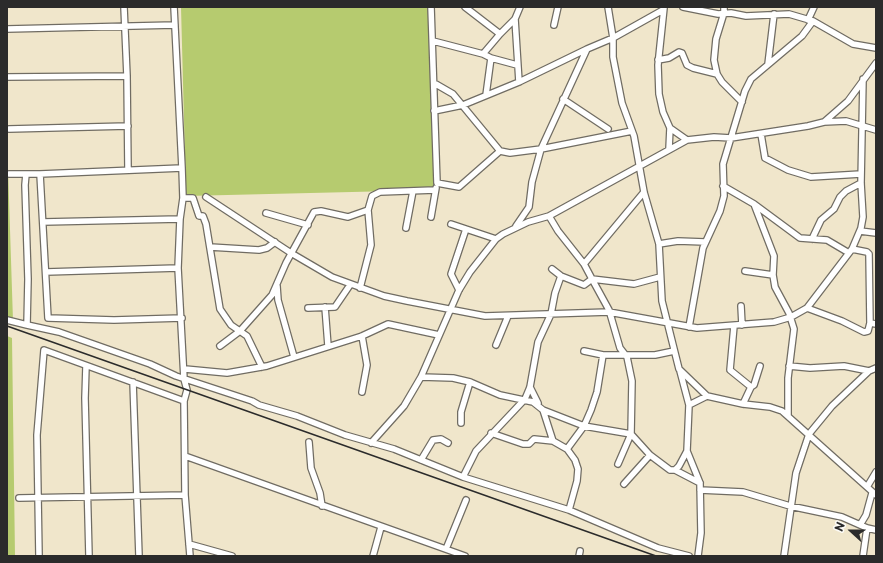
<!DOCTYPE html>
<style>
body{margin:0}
#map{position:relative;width:883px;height:563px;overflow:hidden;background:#f0e6cb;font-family:"Playpen Sans",sans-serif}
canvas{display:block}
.frame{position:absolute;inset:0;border:8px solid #2b2b2b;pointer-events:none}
.north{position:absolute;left:831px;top:511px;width:40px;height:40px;-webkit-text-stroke:3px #fdfcf7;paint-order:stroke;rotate:291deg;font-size:11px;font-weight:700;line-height:16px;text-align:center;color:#2b2b2b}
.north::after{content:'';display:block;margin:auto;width:14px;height:18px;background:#2b2b2b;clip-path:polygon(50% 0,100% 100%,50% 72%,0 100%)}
</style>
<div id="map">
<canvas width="883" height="563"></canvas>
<div class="frame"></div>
<div class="north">N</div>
</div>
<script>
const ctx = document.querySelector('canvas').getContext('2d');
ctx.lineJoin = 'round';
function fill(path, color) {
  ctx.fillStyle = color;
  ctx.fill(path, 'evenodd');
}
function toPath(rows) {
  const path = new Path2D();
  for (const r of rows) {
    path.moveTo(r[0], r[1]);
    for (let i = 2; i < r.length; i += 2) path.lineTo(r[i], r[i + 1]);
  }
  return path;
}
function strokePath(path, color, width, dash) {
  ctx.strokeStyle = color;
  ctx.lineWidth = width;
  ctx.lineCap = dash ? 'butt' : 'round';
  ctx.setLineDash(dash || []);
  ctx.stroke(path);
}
fill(toPath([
 [181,7,429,7,435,190,186,196],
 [7,137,13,321,7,319],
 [7,336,12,338,15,556,7,556]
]), '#b6cb6f');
const minor = toPath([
 [124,7,127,76,128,170],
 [174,7,182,168,183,198,180,219,178,268,184,379,187,390,184,401,185,495,190,556],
 [431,7,437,183,459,187,500,151,510,153,541,149,632,131],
 [465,7,500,34],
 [608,7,613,38,613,57,622,103,634,136,644,192,659,244,662,301,679,369,707,396,743,404,770,407,782,411,876,495],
 [683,7,718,14,731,13,746,16,789,14,813,21,853,44,876,48],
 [724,7,724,13,716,39,714,60,717,74,722,82,742,102],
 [664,8,658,65,659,94,663,112,670,128,669,149],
 [515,19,519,82],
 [808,20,814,7],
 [554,25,558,7],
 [7,29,175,25],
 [433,41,483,54],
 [491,58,517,65],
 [658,60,669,58,679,52,682,53,687,65,693,68,717,74],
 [768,64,774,14],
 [7,77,127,76],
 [863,79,861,183,863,217,861,228,852,249,807,308,842,321,864,332,868,331,870,323,876,324],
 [434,83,453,94,500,151],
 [486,95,491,58,483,54,500,34,515,19,520,7],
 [563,99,608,129],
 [434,111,463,105,519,82,587,49],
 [824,122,848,101,876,63],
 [670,128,687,140],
 [9,129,128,126],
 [761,134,765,158,788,170,811,177,861,174],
 [9,174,40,174,182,168],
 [26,174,25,185,28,279,27,325,59,332,150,364,176,376,252,401,259,405,297,416,345,435,394,449,463,477,569,510,658,548,689,556],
 [40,174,48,318,114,320,182,318],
 [723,186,754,204,774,256,773,275,775,287,789,313,794,329,788,378,788,415],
 [206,197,291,253,332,277,384,296,407,301,485,316,609,312,697,328,774,322,791,317,807,308],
 [183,198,193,198,199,216,203,216,206,224,220,309,231,325,247,336,262,367],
 [754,204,800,238,827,240,849,253],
 [266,213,308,225],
 [549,216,558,231,584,264,592,279,609,310,620,348,627,357,632,381,631,434,618,464],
 [431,217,436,188],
 [43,222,180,219],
 [451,224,496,239],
 [516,226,529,207,532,182,541,149,587,49,613,38,663,10],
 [406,228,413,191],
 [860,231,876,233],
 [812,239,821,220,834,209,840,197,846,191,861,183],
 [659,244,678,241,705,242],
 [210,247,259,250,267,248,275,242],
 [852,249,867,252,869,254,870,323],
 [584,264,644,192],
 [552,269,561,276,584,285,592,279,634,284,660,277],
 [745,271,773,275],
 [46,272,178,268],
 [277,286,278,300,294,357],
 [360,288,371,245,368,210,372,196,380,192,435,190],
 [459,290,451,274,466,229],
 [741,306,742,325],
 [325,307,328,346],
 [308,308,335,307,350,285],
 [7,320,27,325],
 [734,326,730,370,751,387],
 [689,327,703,248,720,211,724,196,723,164,745,91,751,79,802,36,813,21],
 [496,345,508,316],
 [220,346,240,331,272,295,286,263,314,212,321,211,348,217,368,210],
 [584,351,603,355,655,355,674,351],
 [86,366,85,398,89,556],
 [789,366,810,368,844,366,869,371,876,368],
 [185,369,227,373,267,366,362,336,388,324,439,335],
 [680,371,689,405],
 [421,377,453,378,470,382,500,395,533,402,543,410,553,441,567,449],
 [133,382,139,556],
 [530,387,538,403],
 [362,392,367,365,362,336],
 [743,404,751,387,754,385,760,366],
 [543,410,584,426,631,434,650,455,670,470,675,470,679,466,687,451],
 [461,423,461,412,470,382],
 [491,433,523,444,529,444,534,439,553,441],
 [309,442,311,468,320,493,322,506],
 [371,443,404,406,421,377,459,290,470,272,496,239,503,234,528,222,549,216,687,140,714,137,731,138,808,126,824,122,846,121,876,130],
 [185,456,465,556],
 [421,460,433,440,441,439,448,443],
 [675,470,700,483],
 [463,477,476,451,525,399,530,387,538,342,551,314,555,293,561,276],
 [624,484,650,455],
 [867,487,876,472],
 [700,490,743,492,790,506,842,517,867,528,876,530],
 [19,498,185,495],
 [569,510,577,481,578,469,575,460,567,449,584,426,591,410,597,392,603,355],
 [860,525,866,515,872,493],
 [189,544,232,556],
 [446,549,466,500],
 [39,556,37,435,44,350,184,401],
 [373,556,381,527],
 [579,556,580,551],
 [698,556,701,533,700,483,687,451,689,405,707,396],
 [784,556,796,473,809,434,832,406,869,371],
 [863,556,867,528]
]);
strokePath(minor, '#706c63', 8);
strokePath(minor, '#fff', 5.5);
strokePath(toPath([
 [7,326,656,556]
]), '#2b2b2b', 1.5);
</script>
